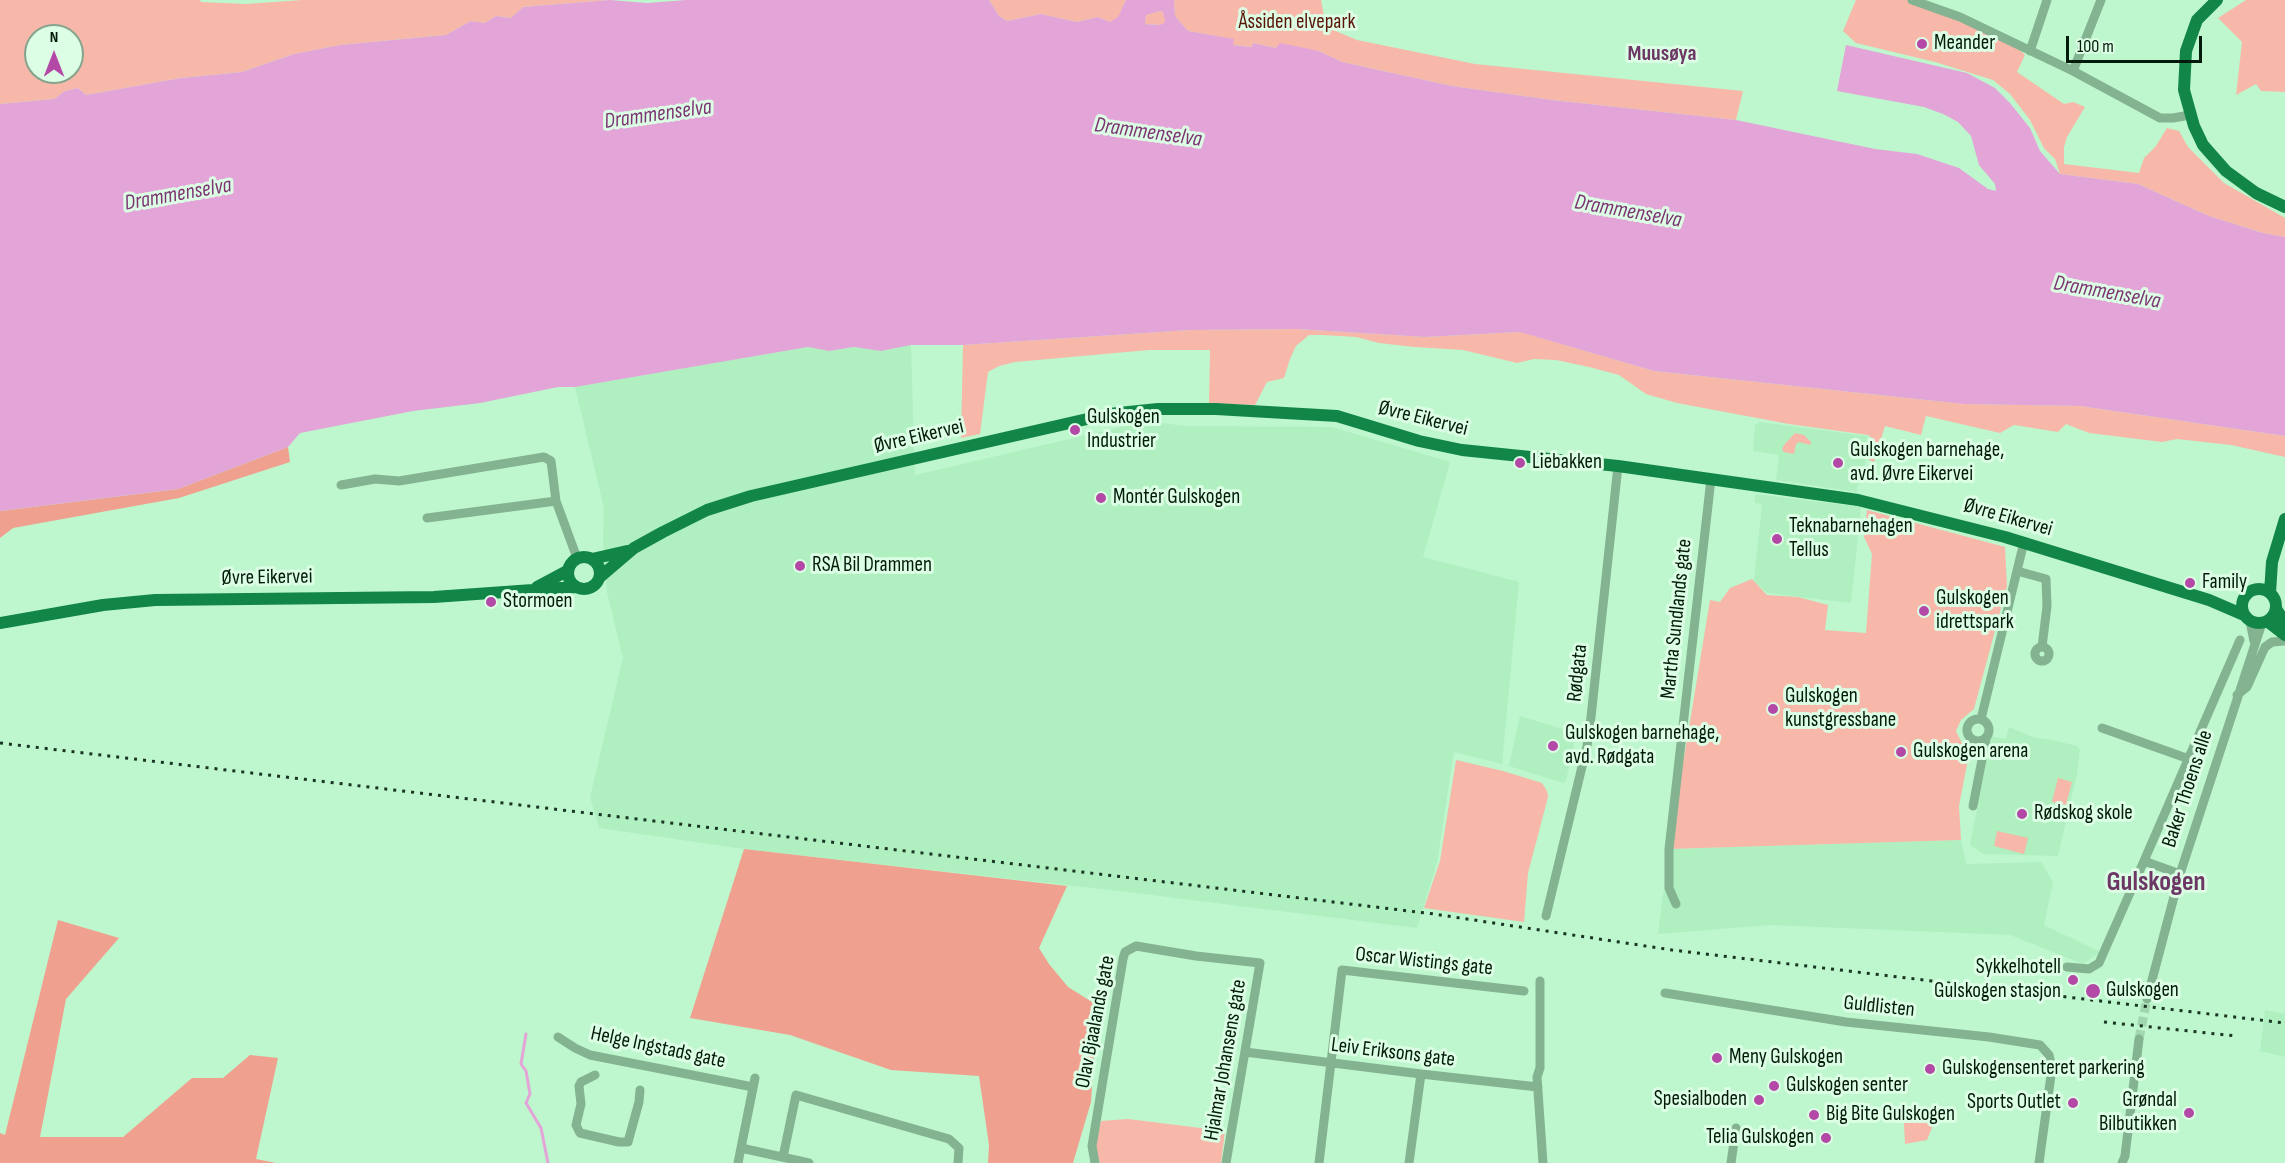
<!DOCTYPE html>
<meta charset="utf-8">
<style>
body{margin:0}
#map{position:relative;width:2285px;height:1163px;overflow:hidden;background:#bef7cd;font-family:"Sofia Sans Condensed",sans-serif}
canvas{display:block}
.north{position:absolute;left:24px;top:24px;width:60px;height:60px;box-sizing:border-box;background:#dcfee4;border:2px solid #86a38d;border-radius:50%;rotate:0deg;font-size:16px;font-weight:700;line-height:24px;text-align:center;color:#041a0b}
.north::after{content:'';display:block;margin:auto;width:21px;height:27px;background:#b448a7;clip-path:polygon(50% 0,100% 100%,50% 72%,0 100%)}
.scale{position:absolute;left:2066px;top:36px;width:136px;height:27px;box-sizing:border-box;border:3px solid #041a0b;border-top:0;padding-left:8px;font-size:18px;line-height:21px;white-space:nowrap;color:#041a0b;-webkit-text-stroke:4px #dcfee4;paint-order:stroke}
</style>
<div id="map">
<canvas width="2285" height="1163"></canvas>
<div class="north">N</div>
<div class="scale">100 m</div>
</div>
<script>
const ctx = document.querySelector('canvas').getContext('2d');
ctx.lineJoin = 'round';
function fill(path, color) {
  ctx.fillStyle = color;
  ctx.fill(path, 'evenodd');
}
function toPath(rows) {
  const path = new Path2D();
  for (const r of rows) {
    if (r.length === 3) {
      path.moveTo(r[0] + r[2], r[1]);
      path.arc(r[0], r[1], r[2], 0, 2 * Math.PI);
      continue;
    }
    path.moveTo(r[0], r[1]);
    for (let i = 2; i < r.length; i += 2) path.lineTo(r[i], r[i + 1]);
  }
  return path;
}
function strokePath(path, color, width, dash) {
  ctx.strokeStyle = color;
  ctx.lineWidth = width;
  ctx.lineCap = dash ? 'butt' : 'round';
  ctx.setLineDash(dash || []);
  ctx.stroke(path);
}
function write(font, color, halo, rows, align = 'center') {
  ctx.font = font + ' "Sofia Sans Condensed",sans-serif';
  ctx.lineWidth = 6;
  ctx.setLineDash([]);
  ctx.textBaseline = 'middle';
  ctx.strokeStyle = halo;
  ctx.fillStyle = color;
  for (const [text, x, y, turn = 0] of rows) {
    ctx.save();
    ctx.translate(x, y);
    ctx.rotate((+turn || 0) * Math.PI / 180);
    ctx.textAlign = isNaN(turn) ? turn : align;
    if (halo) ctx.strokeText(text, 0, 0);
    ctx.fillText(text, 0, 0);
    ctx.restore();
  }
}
fill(toPath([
 [911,345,915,475,1147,421,1185,426,1332,427,1450,462,1423,557,1519,582,1502,764,1454,752,1437,863,1417,928,1111,890,744,849,599,828,590,797,623,658,607,592,603,543,604,508,575,387,808,347,829,351,854,347,881,351],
 [1760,422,1867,436,1869,452,1856,492,1776,480,1779,455,1753,451,1755,425],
 [1755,494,1861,507,1851,603,1767,593,1754,581,1762,504,1755,503],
 [1520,716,1576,733,1566,781,1563,783,1509,766],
 [2009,727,2033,737,2056,741,2077,746,2080,749,2077,774,2058,856,1984,854,1970,845,1991,736,2006,739],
 [1961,840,1966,864,2041,862,2053,882,2044,925,2100,952,2083,964,2010,935,1770,925,1658,934,1669,849],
 [2265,1010,2285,1014,2285,1057,2260,1051]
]), '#afefc0');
fill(toPath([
 [0,0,200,0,201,2,246,4,302,0,610,0,523,7,511,18,496,16,485,23,471,21,446,35,340,45,294,54,242,72,181,78,86,95,78,88,65,91,54,99,0,104],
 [36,36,72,36,72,72,36,72],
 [989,0,1126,0,1118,18,1110,22,1098,17,1077,22,1041,14,1007,21,999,16],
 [1174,0,1321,0,1326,27,1357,40,1475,64,1743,91,1736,120,1552,100,1452,86,1342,62,1319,51,1276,48,1253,43,1252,47,1233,45,1233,39,1188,31,1175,16],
 [1856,0,1912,0,2012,43,2025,55,2017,72,2064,104,2073,102,2085,107,2067,137,2064,147,2064,164,2139,173,2144,158,2156,146,2167,128,2179,131,2188,147,2224,183,2285,218,2285,237,2263,233,2209,216,2138,184,2060,174,2055,159,2044,148,2030,120,2010,94,1993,80,1935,62,1856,43,1843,31],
 [2246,0,2285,0,2285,92,2261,91,2256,84,2236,95,2242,42,2218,18],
 [1160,11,1163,12,1166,22,1160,25,1145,24,1146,15],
 [1297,329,1425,337,1521,332,1654,371,1964,404,2080,406,2285,436,2285,457,2231,445,2177,439,2162,442,2089,433,2066,424,2058,432,2014,425,2000,433,1926,416,1921,435,1885,426,1874,462,1869,460,1872,438,1868,435,1789,424,1677,403,1646,394,1619,375,1589,367,1556,360,1534,359,1517,363,1463,350,1414,347,1379,343,1356,337,1322,335,1309,335,1296,346,1290,359,1284,378,1267,382,1255,405,1209,403,1210,350,1149,350,1015,362,999,366,988,372,980,434,961,438,963,345,1190,330],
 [1795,433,1804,435,1811,442,1810,445,1799,442,1796,444,1794,454,1784,452,1782,449,1784,445],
 [1867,510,2005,547,2007,586,1974,709,1961,720,1956,731,1963,745,1970,749,1959,806,1961,840,1669,849,1710,600,1720,602,1730,588,1752,579,1767,595,1798,597,1828,605,1825,630,1866,633,1872,554,1864,537],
 [1456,760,1503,771,1542,783,1547,791,1548,797,1528,873,1524,922,1424,908,1440,861],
 [2058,778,2072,782,2066,805,2052,802],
 [1997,831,2028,838,2024,854,1994,846],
 [1128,1119,1225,1131,1221,1163,1100,1163,1096,1154,1095,1144,1101,1121],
 [1927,1120,1930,1121,1933,1125,1927,1140,1905,1144,1904,1123]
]), '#f7b8aa');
fill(toPath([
 [288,447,290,462,179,498,13,528,0,538,0,511,178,489],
 [744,849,1067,886,1039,948,1049,964,1068,987,1097,1005,1091,1102,1073,1163,988,1163,989,1145,979,1076,891,1070,790,1035,690,1018],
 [58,920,119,938,66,999,40,1137,123,1137,192,1078,223,1078,250,1055,278,1058,256,1159,276,1163,0,1163,0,1133,5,1135]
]), '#f0a08e');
fill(toPath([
 [610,0,647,3,686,0,989,0,999,16,1007,21,1041,14,1077,22,1098,17,1110,22,1118,17,1126,0,1174,0,1175,16,1188,31,1234,39,1233,45,1252,47,1253,43,1276,48,1280,43,1319,51,1342,62,1452,86,1552,100,1736,120,1875,149,1917,154,1959,168,1988,189,1996,191,1995,184,1979,165,1971,136,1958,122,1943,114,1924,107,1837,91,1846,45,1967,73,1995,88,2010,103,2030,128,2040,151,2060,174,2138,184,2209,216,2263,233,2285,237,2285,436,2080,406,1964,404,1654,371,1520,332,1425,337,1297,329,1190,330,963,345,911,345,881,351,854,347,829,351,808,347,575,387,558,387,480,403,413,411,300,433,288,447,178,489,0,511,0,104,54,99,65,91,78,88,86,95,181,78,242,72,294,54,340,45,446,35,471,21,485,23,496,16,511,18,523,7],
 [1160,11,1163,12,1165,22,1160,25,1145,24,1146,15]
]), '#e3a4d8');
strokePath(toPath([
 [526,1034,521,1064,526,1071,530,1094,526,1103,541,1128,548,1163]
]), '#e3a4d8', 3);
strokePath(toPath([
 [2139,1039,2147,999]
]), '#a2d6b0', 9, [9, 4.5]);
strokePath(toPath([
 [1912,0,1960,17,2073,71,2160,118,2173,118,2190,115],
 [2030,51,2047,0],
 [2073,71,2101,0],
 [341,485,375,479,399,481,544,457,551,461,556,501],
 [427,518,556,501,577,558],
 [2017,571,2046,579,2047,606,2042,647],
 [2250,621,2254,641],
 [2042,654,7],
 [2237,695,2247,687,2265,647,2272,642,2285,641],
 [1978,730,11],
 [1981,719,2024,542],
 [2102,728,2189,759],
 [1973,806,1986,739],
 [2144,861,2240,640],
 [1676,904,1669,888,1669,849,1711,479],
 [1546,916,1587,746,1591,717,1618,466],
 [2067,967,2089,969,2099,963,2144,861,2180,874],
 [1540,981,1540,1068,1537,1077,1543,1163],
 [1665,993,1846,1022,1989,1037,2040,1045,2049,1055,2052,1068,2039,1163],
 [2147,999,2180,874,2262,623],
 [558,1037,575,1048,590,1055,753,1087],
 [1245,1052,1421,1074,1538,1087],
 [595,1075,581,1082,579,1086,581,1104,576,1125,580,1133,619,1142,628,1142,639,1102,640,1090],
 [741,1148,809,1163],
 [783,1157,796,1095,949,1139,959,1148,958,1163],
 [738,1163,755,1078],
 [1095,1163,1092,1146,1123,959,1125,952,1136,946,1196,956,1260,963,1226,1163],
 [1319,1163,1342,970,1524,991],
 [1409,1163,1421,1074],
 [1731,1163,1736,1128],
 [2122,1163,2125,1156,2139,1039]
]), '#83b390', 9);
strokePath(toPath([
 [2217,0,2197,20,2186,51,2184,90,2194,126,2203,145,2226,171,2256,193,2285,207],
 [584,573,16],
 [592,559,627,551],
 [600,577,634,548,663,532,707,510,751,496,1109,414,1158,409,1216,409,1337,416,1419,441,1462,450,1618,466,1858,500,2005,537,2209,600,2244,615],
 [537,587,567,571],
 [2259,606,17],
 [2270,593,2272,562,2285,519],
 [2276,609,2285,622],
 [2267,621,2285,635],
 [0,623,103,605,155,600,434,597,575,587]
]), '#128647', 12);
strokePath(toPath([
 [0,743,1434,914,1672,950,2285,1023],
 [2104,1022,2236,1036]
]), '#1b3523', 3, [3, 6]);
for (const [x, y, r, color] of [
 [1922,44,6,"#b448a7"],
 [1075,430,6,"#b448a7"],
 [1520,463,6,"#b448a7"],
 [1838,463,6,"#b448a7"],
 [1101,498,6,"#b448a7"],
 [1777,539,6,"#b448a7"],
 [800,566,6,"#b448a7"],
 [2190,583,6,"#b448a7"],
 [491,602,6,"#b448a7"],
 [1924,611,6,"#b448a7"],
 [1773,709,6,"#b448a7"],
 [1553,746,6,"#b448a7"],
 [1901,752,6,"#b448a7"],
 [2022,814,6,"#b448a7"],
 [2073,980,6,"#b448a7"],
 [2093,991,8,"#b448a7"],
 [1717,1058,6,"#b448a7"],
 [1930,1069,6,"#b448a7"],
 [1774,1086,6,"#b448a7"],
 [1759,1100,6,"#b448a7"],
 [2073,1103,6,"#b448a7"],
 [2189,1113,6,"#b448a7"],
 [1814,1115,6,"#b448a7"],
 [1826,1138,6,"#b448a7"]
]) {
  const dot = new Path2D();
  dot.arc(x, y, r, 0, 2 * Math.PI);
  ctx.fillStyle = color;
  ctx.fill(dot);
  strokePath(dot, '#dcfee4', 2);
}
write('21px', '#5a1407', '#dcfee4', [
 ["Åssiden elvepark",1297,23]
]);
write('21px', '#041a0b', '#dcfee4', [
 ["Meander",1934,44],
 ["Gulskogen",1087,418],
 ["Industrier",1087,442],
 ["Gulskogen barnehage,",1850,451],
 ["avd. Øvre Eikervei",1850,475],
 ["Liebakken",1532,463],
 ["Montér Gulskogen",1113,498],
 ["Teknabarnehagen",1789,527],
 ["Tellus",1789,551],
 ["RSA Bil Drammen",812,566],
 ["Family",2202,583],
 ["Gulskogen",1936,599],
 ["idrettspark",1936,623],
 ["Stormoen",503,602],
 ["Gulskogen",1785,697],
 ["kunstgressbane",1785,721],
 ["Gulskogen barnehage,",1565,734],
 ["avd. Rødgata",1565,758],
 ["Gulskogen arena",1913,752],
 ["Rødskog skole",2034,814],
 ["Sykkelhotell",2061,968,"right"],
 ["Gulskogen stasjon",2061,992,"right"],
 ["Gulskogen",2106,991],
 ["Meny Gulskogen",1729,1058],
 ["Gulskogensenteret parkering",1942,1069],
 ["Gulskogen senter",1786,1086],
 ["Spesialboden",1747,1100,"right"],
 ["Grøndal",2177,1101,"right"],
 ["Bilbutikken",2177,1125,"right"],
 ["Sports Outlet",2061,1103,"right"],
 ["Big Bite Gulskogen",1826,1115],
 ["Telia Gulskogen",1814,1138,"right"]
], 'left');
write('21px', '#041a0b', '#dcfee4', [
 ["Øvre Eikervei",1423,419,14],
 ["Øvre Eikervei",919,437,-13],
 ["Øvre Eikervei",2008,518,16],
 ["Øvre Eikervei",267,578,-1],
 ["Martha Sundlands gate",1677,619,-84],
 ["Rødgata",1578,673,-84],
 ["Baker Thoens alle",2188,789,-72],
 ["Oscar Wistings gate",1424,962,6],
 ["Guldlisten",1879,1007,6],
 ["Olav Bjaalands gate",1096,1022,-79],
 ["Helge Ingstads gate",658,1048,12],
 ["Leiv Eriksons gate",1393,1053,7],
 ["Hjalmar Johansens gate",1226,1060,-80]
]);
write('bold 22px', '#6d3765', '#dcfee4', [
 ["Muusøya",1662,54]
]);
write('italic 22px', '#7d3473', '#dcfee4', [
 ["Drammenselva",658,115,-8],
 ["Drammenselva",1148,133,8],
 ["Drammenselva",178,195,-10],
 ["Drammenselva",1628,212,10],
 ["Drammenselva",2107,293,10]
]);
write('bold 27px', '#6d3765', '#dcfee4', [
 ["Gulskogen",2156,883]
]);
</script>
